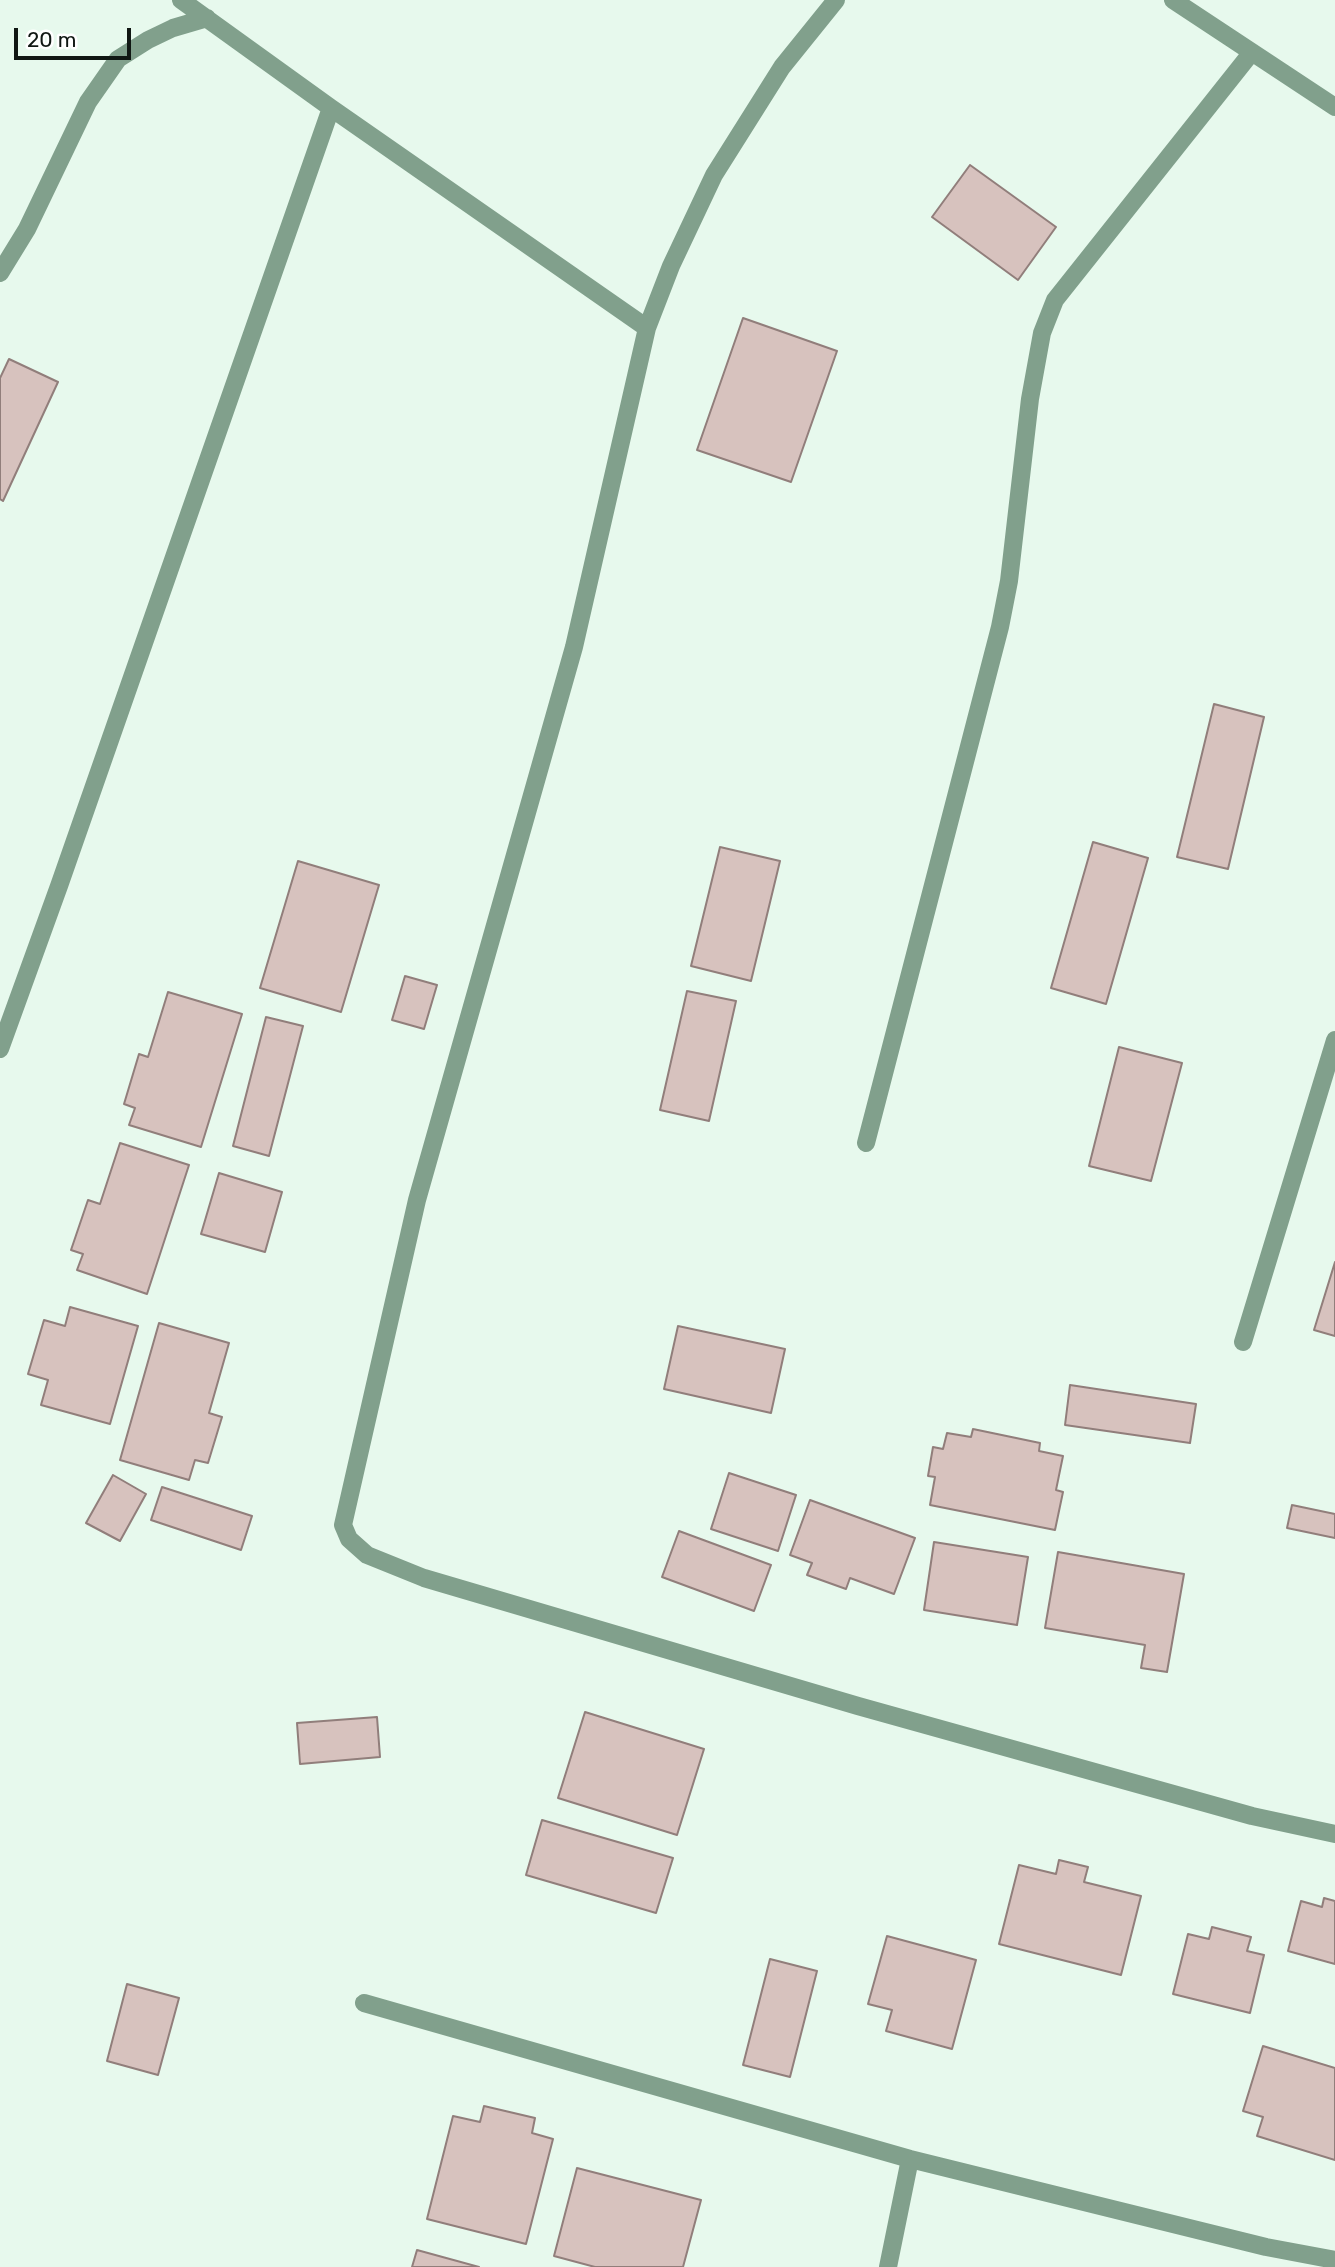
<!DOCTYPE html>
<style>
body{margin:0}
#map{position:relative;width:1335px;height:2267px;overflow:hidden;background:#e7f9ed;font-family:Rubik,sans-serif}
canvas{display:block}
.scale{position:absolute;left:14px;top:28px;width:117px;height:32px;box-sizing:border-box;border:4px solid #101713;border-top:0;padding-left:9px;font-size:21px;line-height:24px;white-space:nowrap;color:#101713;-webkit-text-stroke:5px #fff;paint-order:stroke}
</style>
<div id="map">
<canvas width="1335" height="2267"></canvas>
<div class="scale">20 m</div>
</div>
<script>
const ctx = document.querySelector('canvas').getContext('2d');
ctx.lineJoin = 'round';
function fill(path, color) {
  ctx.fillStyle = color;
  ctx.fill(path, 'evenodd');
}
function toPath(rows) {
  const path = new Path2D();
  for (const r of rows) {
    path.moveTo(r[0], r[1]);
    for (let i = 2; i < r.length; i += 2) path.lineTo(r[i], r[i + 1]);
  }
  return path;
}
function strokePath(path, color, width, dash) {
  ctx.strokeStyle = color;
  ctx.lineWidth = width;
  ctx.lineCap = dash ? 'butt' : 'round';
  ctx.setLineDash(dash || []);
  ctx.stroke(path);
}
const building = toPath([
 [970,165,1056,227,1018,280,932,217,970,165],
 [743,318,837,351,791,482,697,450,743,318],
 [9,359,58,382,3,501,0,499,0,378,9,359],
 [1214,704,1264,717,1228,869,1177,857,1214,704],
 [1093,842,1148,858,1106,1004,1051,988,1093,842],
 [720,847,780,861,751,981,691,966,720,847],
 [298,861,379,885,341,1012,260,988,298,861],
 [405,976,437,985,424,1029,392,1020,405,976],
 [687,991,736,1001,709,1121,660,1110,687,991],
 [168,992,242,1014,201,1147,129,1125,135,1108,124,1104,139,1054,148,1057,168,992],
 [266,1017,303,1026,269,1156,233,1146,266,1017],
 [1119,1047,1182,1063,1151,1181,1089,1166,1119,1047],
 [120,1143,189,1165,147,1294,77,1270,83,1254,71,1250,88,1200,100,1204,120,1143],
 [219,1173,282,1192,265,1252,201,1234,219,1173],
 [1335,1262,1335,1336,1314,1330,1335,1262],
 [70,1307,138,1326,110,1424,41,1405,48,1380,28,1374,44,1320,65,1326,70,1307],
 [159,1323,229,1343,209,1413,222,1417,208,1463,195,1460,189,1480,120,1460,159,1323],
 [678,1326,785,1349,771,1413,664,1389,678,1326],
 [1070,1385,1196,1404,1190,1443,1065,1425,1070,1385],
 [973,1429,1040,1443,1039,1451,1063,1456,1056,1490,1063,1492,1055,1530,930,1505,935,1477,928,1476,933,1447,943,1449,947,1433,971,1437,973,1429],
 [729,1473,796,1495,778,1551,711,1529,729,1473],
 [113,1475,146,1494,120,1541,86,1523,113,1475],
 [162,1487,252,1516,241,1550,151,1520,162,1487],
 [810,1500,915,1538,894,1594,850,1578,846,1589,807,1575,812,1563,790,1555,810,1500],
 [1292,1505,1335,1514,1335,1538,1287,1528,1292,1505],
 [679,1531,771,1565,754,1611,662,1577,679,1531],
 [934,1542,1028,1557,1017,1625,924,1610,934,1542],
 [1058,1552,1184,1574,1167,1672,1141,1668,1145,1645,1045,1628,1058,1552],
 [585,1712,704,1749,677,1835,558,1798,585,1712],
 [377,1717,380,1757,300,1764,297,1723,377,1717],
 [542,1820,673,1858,656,1913,526,1875,542,1820],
 [1059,1860,1088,1867,1084,1882,1141,1896,1121,1975,999,1944,1019,1865,1056,1874,1059,1860],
 [1324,1898,1335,1901,1335,1964,1288,1951,1301,1901,1322,1907,1324,1898],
 [1212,1927,1251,1937,1247,1951,1264,1955,1250,2013,1173,1994,1188,1934,1209,1939,1212,1927],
 [887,1936,976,1960,952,2049,886,2031,892,2010,868,2004,887,1936],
 [770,1959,817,1971,790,2077,743,2065,770,1959],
 [127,1984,179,1998,158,2075,107,2061,127,1984],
 [1263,2046,1335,2068,1335,2160,1257,2136,1263,2117,1243,2111,1263,2046],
 [484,2106,535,2118,532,2133,553,2139,526,2244,427,2219,453,2116,480,2122,484,2106],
 [577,2168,701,2200,683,2267,595,2267,554,2256,577,2168],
 [417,2250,479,2267,412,2267,417,2250]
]);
fill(building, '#d7c2be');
strokePath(building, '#917e7b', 2);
strokePath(toPath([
 [181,0,331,108,647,328],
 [836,0,782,67,714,175,671,266,647,328,574,647,417,1200,343,1525,349,1539,367,1555,424,1578,858,1706,1252,1816,1335,1834],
 [1173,0,1335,107],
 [0,273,27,229,88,102,118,59,148,40,173,28,207,18],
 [0,1049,59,886,331,108],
 [866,1143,1000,627,1009,581,1030,399,1042,333,1055,300,1252,52],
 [1243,1342,1335,1040],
 [364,2003,910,2159,1266,2247,1335,2260],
 [888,2267,910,2159]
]), '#81a08c', 18);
</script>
